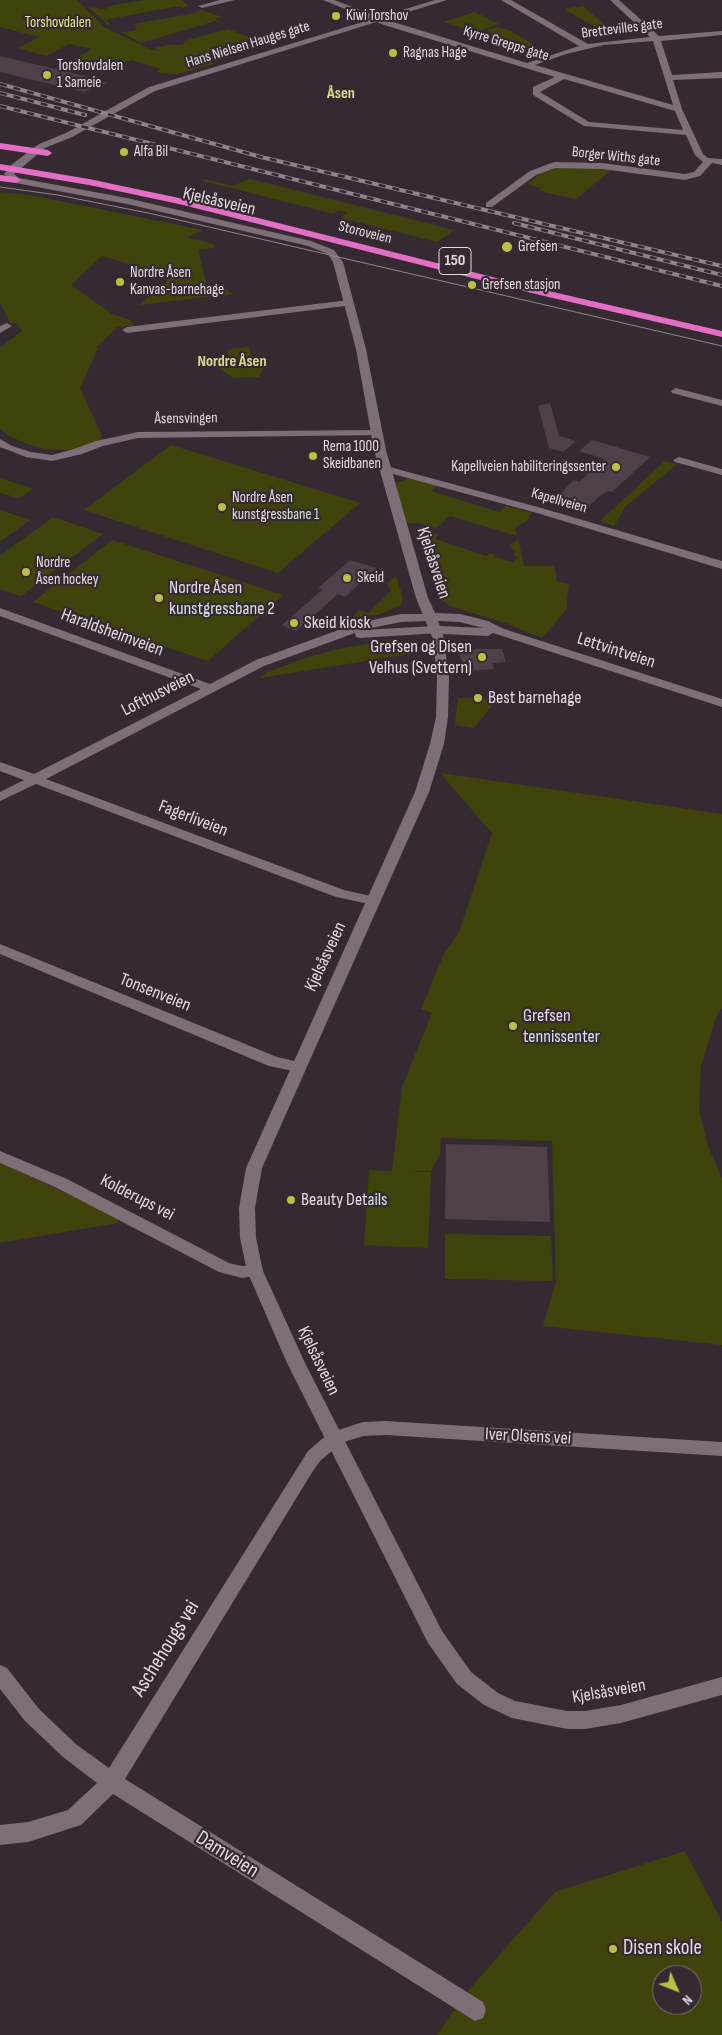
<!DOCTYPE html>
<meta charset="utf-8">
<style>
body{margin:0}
#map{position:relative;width:722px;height:2035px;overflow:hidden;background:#362a32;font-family:"Sofia Sans Condensed",sans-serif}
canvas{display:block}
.north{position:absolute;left:652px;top:1965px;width:50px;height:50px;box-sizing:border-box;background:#362a32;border:1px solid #7b7178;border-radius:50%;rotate:134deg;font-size:14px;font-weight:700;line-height:20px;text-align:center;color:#e3dbe0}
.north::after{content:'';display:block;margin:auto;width:18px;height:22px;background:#bbc044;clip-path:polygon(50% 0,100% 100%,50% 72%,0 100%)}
</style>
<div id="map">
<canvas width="722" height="2035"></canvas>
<div class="north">N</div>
</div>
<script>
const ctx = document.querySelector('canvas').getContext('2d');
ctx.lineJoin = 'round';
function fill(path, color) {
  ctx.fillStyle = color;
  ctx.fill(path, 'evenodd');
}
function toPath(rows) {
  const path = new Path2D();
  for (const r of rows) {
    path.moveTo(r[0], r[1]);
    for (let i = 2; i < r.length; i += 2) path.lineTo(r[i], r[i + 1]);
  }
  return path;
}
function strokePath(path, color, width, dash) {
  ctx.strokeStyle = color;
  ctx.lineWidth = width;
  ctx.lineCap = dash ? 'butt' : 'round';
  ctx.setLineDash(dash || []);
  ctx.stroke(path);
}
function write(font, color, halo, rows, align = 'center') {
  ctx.font = font + ' "Sofia Sans Condensed",sans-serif';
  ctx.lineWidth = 4.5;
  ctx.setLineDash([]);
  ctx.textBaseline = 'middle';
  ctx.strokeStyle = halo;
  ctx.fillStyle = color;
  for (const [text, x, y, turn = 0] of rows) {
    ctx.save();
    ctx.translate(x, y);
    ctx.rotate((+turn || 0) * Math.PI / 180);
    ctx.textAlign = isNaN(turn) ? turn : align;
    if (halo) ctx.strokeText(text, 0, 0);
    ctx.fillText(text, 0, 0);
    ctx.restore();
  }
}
fill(toPath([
 [0,0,77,0,104,27,152,50,162,51,155,48,167,45,180,45,184,44,184,41,228,29,253,39,211,51,221,56,229,53,234,56,217,61,205,59,214,64,177,74,156,72,160,69,132,60,104,71,70,62,92,49,69,44,46,56,18,48,39,37,0,27],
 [145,0,182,0,188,6,183,8,179,6,109,19,107,21,111,25,108,25,88,7,105,9,113,5],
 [583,6,607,27,599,29,564,9],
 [201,10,222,17,215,19,227,25,215,21,141,43,121,32,135,31,137,26,133,24,196,13,195,12],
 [475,12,499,24,476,32,443,22],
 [497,27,509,30,533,44,525,47,490,36,493,34,486,30],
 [555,167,584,167,611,170,576,199,547,193,539,190,541,188,527,184,542,172],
 [204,179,232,186,250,179,454,230,437,242,341,218,347,212,338,210,334,214,203,181],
 [0,192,30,195,203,230,187,237,213,244,215,248,198,249,208,290,227,289,232,294,139,305,168,281,137,266,102,256,71,285,112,314,130,320,134,326,118,327,96,347,98,348,80,388,103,439,73,450,44,449,28,444,9,436,0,428,0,348,22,331,18,324,10,323,0,303],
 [249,347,252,359,263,366,263,369,259,377,233,378,216,366,229,355,228,349],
 [171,445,360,503,278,573,84,510],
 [665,461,677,464,625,507,614,526,600,521],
 [0,478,28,487,33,489,19,498,0,493],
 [411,478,438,485,431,491,499,512,506,506,532,513,526,522,518,525,515,528,517,536,450,516,436,528,418,523,404,523,396,483],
 [0,510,30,520,0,542],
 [53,517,103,534,21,596,0,589,0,556],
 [418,529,438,534,435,539,486,556,490,553,496,555,494,557,513,562,518,557,513,555,516,552,510,546,518,539,524,566,554,566,557,581,569,584,566,610,542,638,508,624,450,606,442,600],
 [112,540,283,595,208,661,33,602],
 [396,576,403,598,401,605,378,615,353,617,359,610,368,613,391,591,387,583],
 [389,640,415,644,422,652,260,678,268,672,306,658,337,649],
 [458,698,497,699,474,728,455,725],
 [440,773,722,814,722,1008,717,1014,701,1066,699,1109,708,1146,722,1178,722,1345,543,1326,556,1281,552,1141,441,1138,440,1154,431,1171,405,1171,431,1172,428,1248,364,1245,369,1170,392,1171,402,1087,432,1013,421,1009,443,956,459,932,492,833],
 [0,1163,118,1217,118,1223,0,1243],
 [445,1234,551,1236,553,1281,445,1279],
 [685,1851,722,1922,722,2035,437,2035,466,1993,555,1892],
 [662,1975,692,1975,692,2005,662,2005]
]), '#41430c');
fill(toPath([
 [0,56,94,78,91,79,107,83,84,92,0,72],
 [550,403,559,436,576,441,563,452,549,448,538,406],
 [592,440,650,457,612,492,608,491,601,495,587,508,555,499,574,480,579,482,604,459,579,451],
 [350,560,377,568,345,597,338,594,296,631,282,625,323,589,318,588],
 [472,649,502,649,506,662,492,663,494,669,466,671,458,651],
 [446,1144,547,1147,550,1222,445,1219]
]), '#4e4149');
fill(toPath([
 [220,0,235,0,202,8,198,6,220,0],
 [323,0,334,0,390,21,527,63,579,46,501,0,511,0,588,44,650,37,610,0,619,0,659,36,722,31,722,35,661,41,672,75,722,72,722,78,673,80,682,109,703,154,708,158,722,159,722,165,712,163,700,176,685,180,602,169,555,168,536,175,492,207,486,207,486,203,530,171,554,162,602,163,685,174,694,172,703,162,695,155,686,135,584,126,533,95,533,87,555,77,384,25,323,0],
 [653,41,673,105,535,65,566,54,604,45,653,41],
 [564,79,675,111,683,130,589,122,540,92,564,79],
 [349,300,353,301,353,305,127,333,122,330,127,327,349,300],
 [7,323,12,326,0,333,0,326,7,323],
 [676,388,722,400,722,406,672,393,671,391,676,388],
 [378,430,382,431,382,435,138,438,103,446,82,454,52,461,26,457,0,447,0,439,12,446,31,452,52,455,74,449,96,441,138,432,378,430],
 [679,457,722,469,722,475,675,462,673,460,679,457],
 [386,466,545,509,722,561,722,569,537,513,382,471,382,467,386,466],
 [0,608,210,684,256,660,358,623,401,614,434,614,436,617,434,620,430,621,401,622,362,630,436,626,442,630,440,633,360,638,356,637,355,633,264,666,46,779,344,890,379,898,381,901,379,904,374,905,336,897,36,784,0,801,0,792,24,780,0,771,0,762,34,774,201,689,0,616,0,608],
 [0,944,277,1057,303,1063,306,1067,303,1071,298,1072,269,1066,0,954,0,944],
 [0,1151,67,1179,229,1263,242,1266,255,1265,261,1267,263,1271,261,1275,242,1278,219,1272,55,1187,0,1163,0,1151],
 [386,1421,722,1442,722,1456,386,1435,363,1436,341,1443,320,1461,311,1474,125,1779,483,2002,486,2010,483,2018,475,2021,113,1794,81,1825,28,1842,0,1845,0,1825,28,1822,68,1810,97,1783,63,1757,25,1721,0,1689,0,1665,7,1668,39,1709,77,1745,109,1768,308,1451,329,1433,363,1422,386,1421]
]), '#7d6e78');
fill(toPath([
 [435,0,447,0,155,91,72,137,45,148,14,174,19,178,127,198,311,241,334,250,343,262,366,349,386,450,428,598,435,613,460,614,488,621,504,629,722,699,722,707,493,633,488,636,443,634,449,678,448,717,444,744,429,792,262,1168,255,1208,256,1238,263,1271,305,1363,442,1631,471,1672,498,1693,515,1701,567,1711,585,1711,621,1705,722,1677,722,1695,621,1723,585,1729,567,1729,512,1718,484,1705,457,1684,428,1643,287,1363,247,1271,240,1238,239,1208,246,1168,415,792,430,744,436,717,437,678,433,639,416,598,374,450,356,349,333,262,328,254,308,246,127,204,16,183,4,174,11,165,39,144,66,133,149,87,435,0],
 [438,621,460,622,483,628,440,626,438,621]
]), '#7d6e78');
fill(toPath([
 [0,143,48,150,52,153,48,156,0,149,0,143],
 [0,164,89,179,179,198,540,289,722,331,722,337,540,295,179,204,89,185,0,170,0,164],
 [0,175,16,177,21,180,16,183,0,181,0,175]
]), '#e26fc3');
strokePath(toPath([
 [0,187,58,195,153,214,722,346]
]), '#8e848b', 1);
const rail = toPath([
 [0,84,261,157,722,266],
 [0,93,85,115],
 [0,106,722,286],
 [514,223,722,275]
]);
strokePath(rail, '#8e848b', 4);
strokePath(rail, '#362a32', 2.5, [7]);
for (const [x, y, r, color] of [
 [336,16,5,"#bbc044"],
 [393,53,5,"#bbc044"],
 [47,75,5,"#bbc044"],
 [124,152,5,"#bbc044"],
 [507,247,6,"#bbc044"],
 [120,282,5,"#bbc044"],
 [472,285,5,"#bbc044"],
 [313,456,5,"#bbc044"],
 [616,467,5,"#bbc044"],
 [222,507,5,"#bbc044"],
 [26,572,5,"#bbc044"],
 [347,578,5,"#bbc044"],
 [159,598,5,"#bbc044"],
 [294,623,5,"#bbc044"],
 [482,657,5,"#bbc044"],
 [478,698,5,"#bbc044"],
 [513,1026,5,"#bbc044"],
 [291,1200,5,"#bbc044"],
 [613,1949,5,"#bbc044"]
]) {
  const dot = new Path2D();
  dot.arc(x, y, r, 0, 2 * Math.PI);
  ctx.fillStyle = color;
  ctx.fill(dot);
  strokePath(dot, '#362a32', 2);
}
write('15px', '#e3dbe0', '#362a32', [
 ["Kiwi Torshov",346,16],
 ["Ragnas Hage",403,53],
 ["Torshovdalen",57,66],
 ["1 Sameie",57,83],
 ["Alfa Bil",134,152],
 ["Grefsen",518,247],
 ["Nordre Åsen",130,273],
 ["Kanvas-barnehage",130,290],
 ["Grefsen stasjon",482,285],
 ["Rema 1000",323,447],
 ["Skeidbanen",323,464],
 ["Kapellveien habiliteringssenter",606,467,"right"],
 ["Nordre Åsen",232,498],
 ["kunstgressbane 1",232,515],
 ["Nordre",36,563],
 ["Åsen hockey",36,580],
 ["Skeid",357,578]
], 'left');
write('15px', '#e6ec77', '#362a32', [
 ["Torshovdalen",58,23]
]);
write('15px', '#e3dbe0', '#362a32', [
 ["Brettevilles gate",622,29,-7],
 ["Kyrre Grepps gate",506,44,17],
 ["Hans Nielsen Hauges gate",248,45,-17],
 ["Borger Withs gate",616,157,6],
 ["Storoveien",365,233,14],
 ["Åsensvingen",186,419,-1],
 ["Kapellveien",559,501,16]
]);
write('bold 16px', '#d6db8d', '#362a32', [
 ["Åsen",341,94],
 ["Nordre Åsen",232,362]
]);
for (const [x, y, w] of [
 [455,261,32]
]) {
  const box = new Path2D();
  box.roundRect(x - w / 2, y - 13.5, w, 27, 4);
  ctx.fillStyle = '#362a32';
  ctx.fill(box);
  strokePath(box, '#e3dbe0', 1);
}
write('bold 16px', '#e3dbe0', null, [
 ["150",455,261]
]);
write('18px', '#e3dbe0', '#362a32', [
 ["Kjelsåsveien",219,202,13],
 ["Kjelsåsveien",433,563,72],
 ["Haraldsheimveien",112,633,20],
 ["Lettvintveien",616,651,18],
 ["Lofthusveien",158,694,-27],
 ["Fagerliveien",193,819,21],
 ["Kjelsåsveien",326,957,-65],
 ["Tonsenveien",155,993,22],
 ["Kolderups vei",137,1198,27],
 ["Kjelsåsveien",318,1361,64],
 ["Iver Olsens vei",528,1437,3],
 ["Kjelsåsveien",609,1692,-10]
]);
write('18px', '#e3dbe0', '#362a32', [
 ["Nordre Åsen",169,588],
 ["kunstgressbane 2",169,609],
 ["Skeid kiosk",304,623],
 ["Grefsen og Disen",472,647,"right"],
 ["Velhus (Svettern)",472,668,"right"],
 ["Best barnehage",488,698],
 ["Grefsen",523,1016],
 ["tennissenter",523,1037],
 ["Beauty Details",301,1200]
], 'left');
write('21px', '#e3dbe0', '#362a32', [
 ["Aschehougs vei",166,1649,-58],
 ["Damveien",227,1855,32]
]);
write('21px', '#e3dbe0', '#362a32', [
 ["Disen skole",623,1949]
], 'left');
</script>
